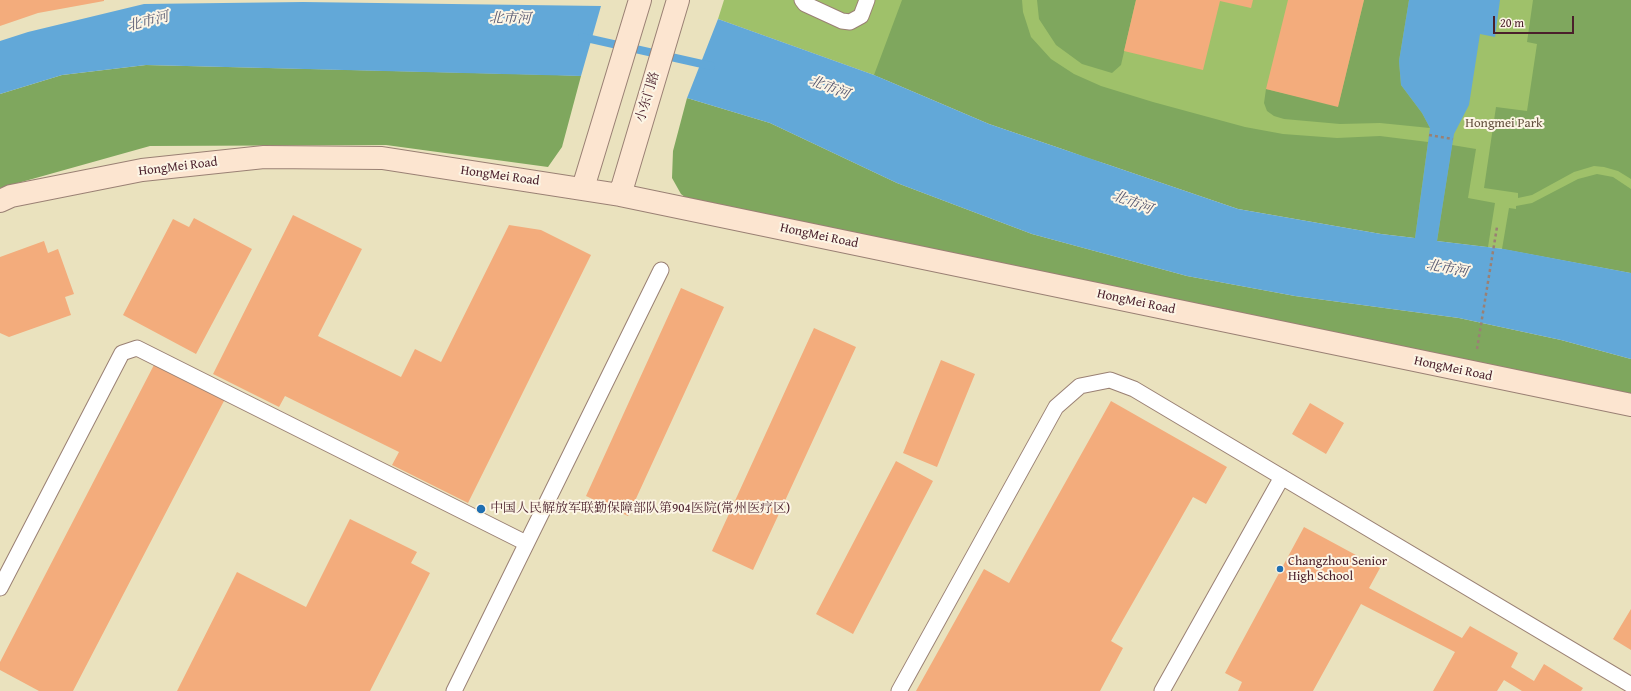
<!DOCTYPE html>
<meta charset="utf-8">
<style>
body{margin:0}
#map{position:relative;width:1631px;height:691px;overflow:hidden;background:#eae2be;font-family:"Gentium Book Plus",serif}
canvas{display:block}
.scale{position:absolute;left:1493px;top:16px;width:81px;height:18px;box-sizing:border-box;border:2px solid #4a1f2b;border-top:0;padding-left:5px;font-size:12px;line-height:14px;white-space:nowrap;color:#4a1f2b;-webkit-text-stroke:3px #fcf5e5;paint-order:stroke}
</style>
<div id="map">
<canvas width="1631" height="691"></canvas>
<div class="scale">20 m</div>
</div>
<script>
const ctx = document.querySelector('canvas').getContext('2d');
ctx.lineJoin = 'round';
function fill(path, color) {
  ctx.fillStyle = color;
  ctx.fill(path, 'evenodd');
}
function toPath(rows) {
  const path = new Path2D();
  for (const r of rows) {
    path.moveTo(r[0], r[1]);
    for (let i = 2; i < r.length; i += 2) path.lineTo(r[i], r[i + 1]);
  }
  return path;
}
function strokePath(path, color, width, dash) {
  ctx.strokeStyle = color;
  ctx.lineWidth = width;
  ctx.lineCap = dash ? 'butt' : 'round';
  ctx.setLineDash(dash || []);
  ctx.stroke(path);
}
function write(font, color, halo, rows, align = 'center') {
  ctx.font = font + ' "Gentium Book Plus","Noto Serif SC",serif';
  ctx.lineWidth = 4;
  ctx.setLineDash([]);
  ctx.textBaseline = 'middle';
  ctx.strokeStyle = halo;
  ctx.fillStyle = color;
  for (const [text, x, y, turn = 0] of rows) {
    ctx.save();
    ctx.translate(x, y);
    ctx.rotate((+turn || 0) * Math.PI / 180);
    ctx.textAlign = isNaN(turn) ? turn : align;
    if (halo) ctx.strokeText(text, 0, 0);
    ctx.fillText(text, 0, 0);
    ctx.restore();
  }
}
fill(toPath([
 [724,0,1631,0,1631,273,1504,249,1415,238,1092,160,874,75,718,19]
]), '#9fc16a');
fill(toPath([
 [902,0,1022,0,1023,12,1031,37,1051,59,1074,74,1101,86,1153,102,1245,127,1283,134,1337,138,1380,136,1428,142,1415,238,1381,234,1238,209,989,124,874,75],
 [1037,0,1136,0,1121,65,1112,73,1082,64,1056,45,1039,19],
 [1364,0,1409,0,1399,61,1401,85,1422,113,1430,128,1380,123,1340,124,1284,119,1274,116,1267,111,1264,103,1266,89,1338,106],
 [1533,0,1631,0,1631,179,1618,171,1604,167,1594,166,1574,172,1532,195,1518,198,1518,193,1484,188,1496,107,1527,111,1537,44,1527,42],
 [146,65,557,75,581,76,562,147,548,167,386,145,150,146,0,188,0,94,62,75],
 [687,98,770,123,897,183,1032,234,1187,276,1295,296,1459,318,1561,340,1631,359,1631,396,698,207,681,194,672,178,673,151],
 [1452,145,1476,149,1468,198,1495,203,1488,247,1437,241],
 [1597,174,1613,177,1631,189,1631,273,1502,249,1509,208,1516,209,1516,206,1532,203,1578,179]
]), '#7fa75e');
fill(toPath([
 [1409,0,1500,0,1495,37,1480,34,1469,105,1454,134,1437,241,1504,249,1631,273,1631,359,1561,340,1459,318,1295,296,1187,276,1032,234,897,183,770,123,687,98,718,19,874,75,989,124,1238,209,1381,234,1415,238,1430,128,1422,113,1401,85,1399,61],
 [303,2,601,6,581,76,146,65,62,75,0,94,0,41,28,32,144,4]
]), '#62a8d8');
strokePath(toPath([
 [582,37,711,66]
]), '#62a8d8', 8);
fill(toPath([
 [0,0,104,0,104,1,38,13,0,26],
 [1136,0,1253,0,1251,8,1220,1,1203,70,1124,51],
 [1288,0,1364,0,1338,107,1266,89],
 [293,215,362,249,318,336,401,377,415,349,441,362,509,225,541,230,591,255,468,503,392,465,399,452,285,396,279,407,213,374],
 [194,218,252,249,196,354,123,315,173,219,189,227],
 [44,241,48,253,58,249,74,294,65,297,71,315,9,337,0,333,0,257],
 [681,288,724,307,628,516,586,496],
 [814,328,856,347,753,570,712,551],
 [941,360,975,374,937,467,903,453],
 [155,363,225,399,73,691,39,691,0,670,0,662],
 [1111,401,1227,467,1206,504,1193,497,1111,641,1123,648,1100,691,916,691,984,569,1009,583],
 [1310,403,1344,423,1326,454,1292,434],
 [896,461,933,481,853,634,816,614],
 [350,519,417,552,411,563,430,573,370,691,177,691,237,572,306,607],
 [1304,527,1380,568,1369,588,1462,638,1470,626,1518,653,1511,667,1534,681,1544,664,1583,688,1581,691,1522,691,1504,680,1497,691,1433,691,1455,652,1361,604,1313,691,1238,691,1242,682,1225,673],
 [1631,609,1631,650,1613,639]
]), '#f3ac7c');
const lane = toPath([
 [802,0,805,4,842,21,850,22,861,16,867,0],
 [0,588,122,353,137,348,526,543],
 [454,691,661,270],
 [899,691,1056,407,1080,386,1110,380,1134,389,1631,685],
 [1162,691,1282,477]
]);
const secondary = toPath([
 [583,188,640,0],
 [620,195,678,0],
 [0,201,11,196,142,170,264,157,382,158,620,195,1631,405]
]);
strokePath(lane, '#9a8074', 17);
strokePath(secondary, '#9a8074', 24);
strokePath(toPath([
 [1429,135,1453,139],
 [1477,349,1497,227]
]), '#9a8074', 2.5, [3, 3]);
strokePath(lane, '#fff', 15);
strokePath(secondary, '#fce5d0', 22);
for (const [x, y, r, color] of [
 [481,509,5,"#1f6fb2"],
 [1280,569,4,"#1f6fb2"]
]) {
  const dot = new Path2D();
  dot.arc(x, y, r, 0, 2 * Math.PI);
  ctx.fillStyle = color;
  ctx.fill(dot);
  strokePath(dot, '#fcf5e5', 1.5);
}
write('13px', '#4a1f2b', '#fcf5e5', [
 ["小东门路",648,97,-73],
 ["HongMei Road",178,167,-7],
 ["HongMei Road",500,176,8],
 ["HongMei Road",819,236,12],
 ["HongMei Road",1136,302,12],
 ["HongMei Road",1453,369,12]
]);
write('13px', '#64503e', '#fcf5e5', [
 ["Hongmei Park",1504,124]
]);
write('13px', '#4a1f2b', '#fcf5e5', [
 ["中国人民解放军联勤保障部队第904医院(常州医疗区)",490,509],
 ["Changzhou Senior",1288,562],
 ["High School",1288,577]
], 'left');
write('italic 14px', '#545670', '#fcf5e5', [
 ["北市河",510,19,1],
 ["北市河",148,22,-14],
 ["北市河",829,88,21],
 ["北市河",1132,203,21],
 ["北市河",1447,269,11]
]);
</script>
